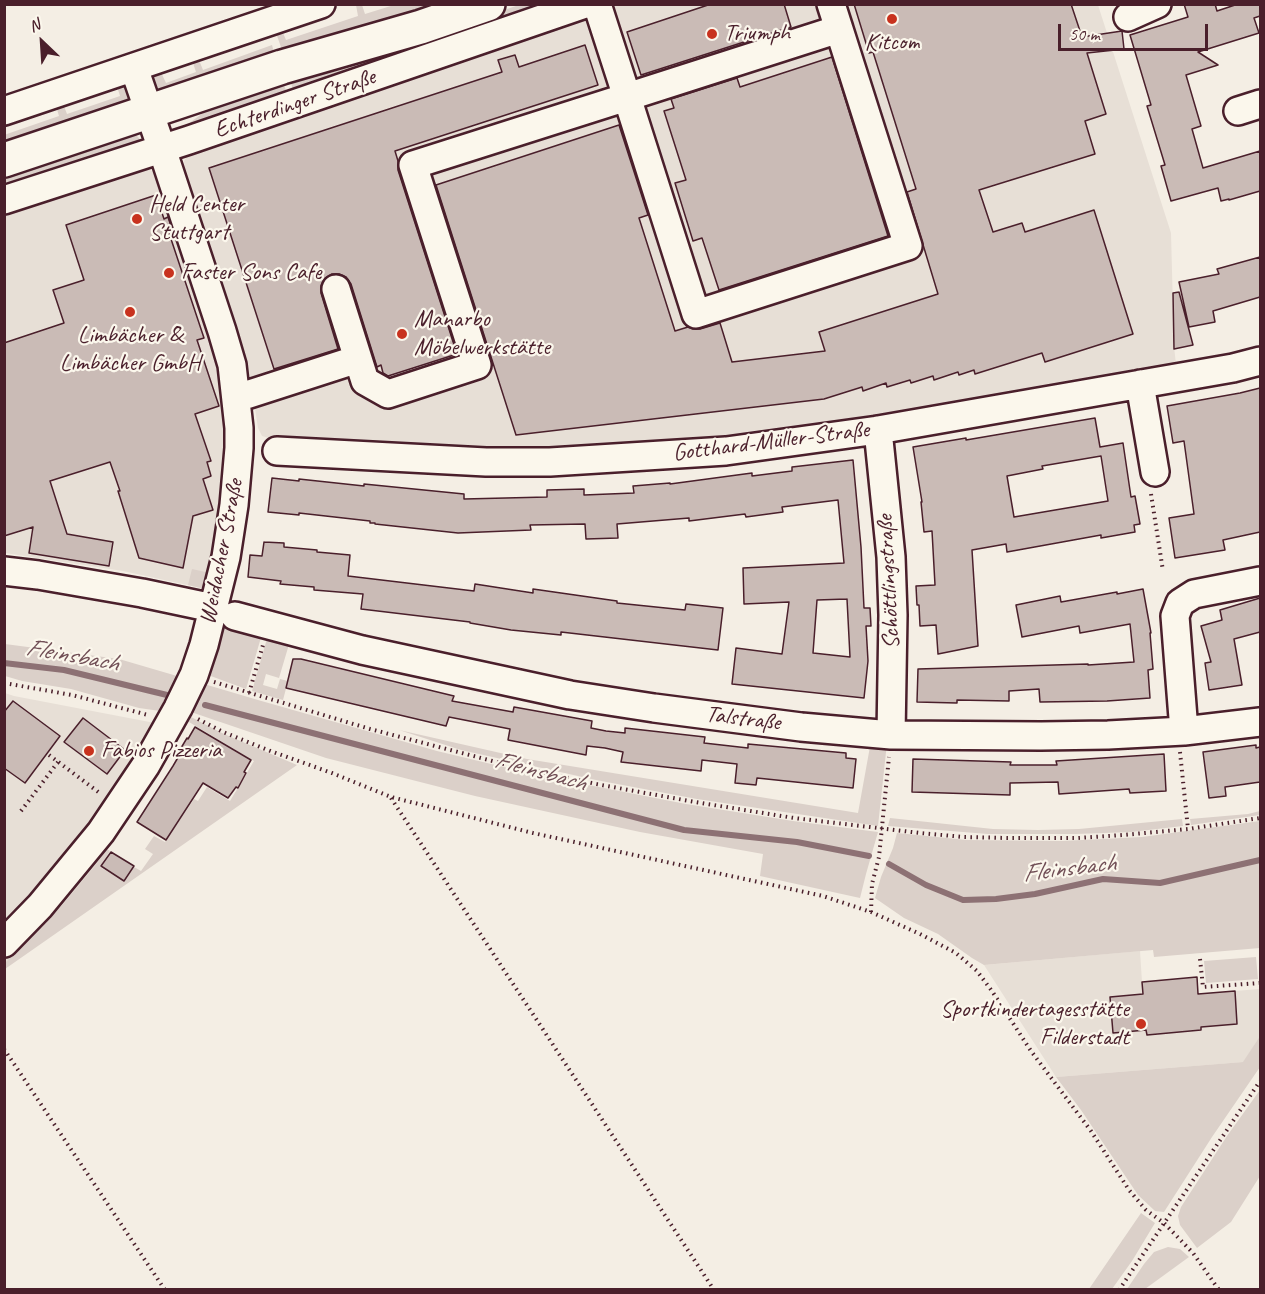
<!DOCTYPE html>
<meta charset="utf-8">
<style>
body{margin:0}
#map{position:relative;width:1265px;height:1294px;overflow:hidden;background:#f4eee4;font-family:Caveat,sans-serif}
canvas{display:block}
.frame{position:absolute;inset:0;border:6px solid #4a1f2b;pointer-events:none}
.north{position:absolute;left:12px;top:12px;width:60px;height:60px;-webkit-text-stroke:4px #fbf7ec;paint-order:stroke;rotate:335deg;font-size:16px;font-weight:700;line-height:24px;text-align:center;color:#4a1f2b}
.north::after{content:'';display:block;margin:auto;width:21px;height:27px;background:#4a1f2b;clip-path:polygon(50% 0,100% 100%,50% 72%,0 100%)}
.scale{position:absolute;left:1058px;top:24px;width:150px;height:27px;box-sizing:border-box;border:3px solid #4a1f2b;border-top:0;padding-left:8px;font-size:18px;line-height:21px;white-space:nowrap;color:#4a1f2b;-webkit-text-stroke:4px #fbf7ec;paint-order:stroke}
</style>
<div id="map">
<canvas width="1265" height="1294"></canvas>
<div class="frame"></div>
<div class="north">N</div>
<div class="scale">50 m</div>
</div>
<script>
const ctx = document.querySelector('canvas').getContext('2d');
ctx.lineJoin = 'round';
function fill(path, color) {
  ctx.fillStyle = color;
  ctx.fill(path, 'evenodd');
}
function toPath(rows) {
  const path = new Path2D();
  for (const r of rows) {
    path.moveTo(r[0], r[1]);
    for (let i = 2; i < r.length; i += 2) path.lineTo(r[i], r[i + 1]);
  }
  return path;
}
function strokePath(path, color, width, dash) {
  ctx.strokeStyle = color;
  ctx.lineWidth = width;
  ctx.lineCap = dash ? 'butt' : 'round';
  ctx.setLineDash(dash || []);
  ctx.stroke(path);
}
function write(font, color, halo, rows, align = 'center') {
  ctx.font = font + ' Caveat,sans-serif';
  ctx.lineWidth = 4.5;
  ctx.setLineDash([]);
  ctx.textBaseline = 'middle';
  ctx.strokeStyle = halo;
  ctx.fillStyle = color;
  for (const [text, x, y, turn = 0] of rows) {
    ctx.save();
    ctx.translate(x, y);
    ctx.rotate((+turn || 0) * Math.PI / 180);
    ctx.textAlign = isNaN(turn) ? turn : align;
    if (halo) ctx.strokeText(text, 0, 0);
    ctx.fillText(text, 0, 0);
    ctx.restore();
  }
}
fill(toPath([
 [609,5,1098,5,1171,233,1174,347,1176,364,1060,385,752,434,631,449,511,453,272,439,262,436,258,428,251,383,237,326,185,172,184,161,191,150],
 [145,167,155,173,163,184,188,261,222,379,229,434,227,472,210,574,201,588,123,571,5,553,4,209],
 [5,693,14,696,181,728,143,799,95,867,13,961,5,968],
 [1140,951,1142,982,1197,977,1199,994,1259,989,1260,1036,1244,1062,1056,1077,984,965]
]), '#e7dfd6');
fill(toPath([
 [356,5,362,5,365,14,394,5,444,5,411,15,327,36,282,50,275,30,281,28,286,40,358,16],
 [519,5,561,5,295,94,290,81],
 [272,45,274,53,165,89,158,89,155,84,152,77,154,71,159,68,166,83,196,72,191,57,197,55,203,70],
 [116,83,124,83,127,85,130,95,128,100,124,102,5,143,4,135,59,116,55,103,62,101,67,114,120,96],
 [283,83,289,97,184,129,188,124,207,110,224,102],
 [129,134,136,135,139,138,140,142,5,192,4,175],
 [192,569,210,573,206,584,201,588,188,585],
 [229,626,262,634,246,689,208,675,216,654,223,629],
 [268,635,290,641,279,678,266,674,263,685,277,689,280,679,288,681,283,700,252,691],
 [5,644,119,659,177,676,160,711,139,708,71,689,22,681,5,676],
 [204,684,258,700,437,751,537,775,686,804,793,821,878,832,866,874,860,898,760,876,763,854,640,832,475,796,326,758,191,712],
 [191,717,224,734,297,765,5,969,5,963,62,905,94,867,107,849,110,851,100,867,124,881,134,867,141,871,153,854,145,849,154,836,165,842,194,799,198,801,207,787,230,801,254,761,189,722],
 [399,730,527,759,858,813,871,741,887,743,878,826,697,799,596,780,461,750],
 [1260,811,1260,815,1191,825,1190,819,1248,814],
 [890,818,993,829,1038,830,1079,829,1182,819,1183,826,1131,832,1076,834,988,834,888,826],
 [1260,821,1260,948,1154,957,1153,950,984,965,972,958,938,934,904,918,875,898,881,877,893,848,897,833,967,840,1062,841,1142,837],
 [1256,957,1258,979,1206,983,1204,961],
 [1260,1036,1260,1067,1212,1137,1164,1212,1155,1211,1138,1195,1081,1110,1056,1077,1243,1062],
 [1260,1090,1260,1176,1231,1222,1197,1248,1180,1225,1178,1216,1181,1207,1227,1136],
 [1141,1213,1155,1223,1132,1261,1112,1289,1089,1289],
 [1168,1247,1180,1249,1189,1257,1145,1289,1127,1289,1144,1264,1154,1252]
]), '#dbd0c9');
strokePath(toPath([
 [4,663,64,670,167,695],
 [205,705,684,830,797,842,869,856],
 [889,864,926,885,963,900,996,899,1035,894,1103,879,1160,883,1260,860]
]), '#8d7174', 6);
const building = toPath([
 [711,4,784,4,791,27,641,75,627,32,711,4],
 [854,4,1071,4,1082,37,1122,31,1124,49,1087,53,1106,114,1085,121,1095,154,979,190,993,232,1022,223,1025,232,1094,210,1133,334,1045,362,1042,353,975,374,974,370,959,375,958,372,934,380,933,376,911,383,910,380,887,387,886,383,863,391,862,387,824,399,516,435,436,185,619,125,648,215,639,218,675,331,688,327,693,329,700,329,720,323,732,362,825,351,819,332,938,294,907,192,916,189,873,52,869,53,854,4],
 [1184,4,1215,4,1217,11,1238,4,1260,4,1260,16,1254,18,1259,33,1198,52,1218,65,1186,75,1201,126,1192,129,1203,168,1260,151,1260,191,1229,200,1229,199,1221,201,1218,188,1171,201,1161,166,1165,165,1147,106,1151,105,1130,35,1188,17,1184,4],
 [585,45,598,85,395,151,398,161,398,170,457,354,388,376,383,373,381,365,377,367,351,284,346,277,339,274,332,274,324,279,321,286,321,293,338,349,274,369,209,168,502,72,498,60,515,55,519,67,585,45],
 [832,57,888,236,719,290,702,238,693,241,675,183,686,180,664,111,674,108,671,99,737,78,740,87,832,57],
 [156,195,164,219,168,217,173,232,169,233,204,338,197,340,219,406,195,414,211,461,207,462,211,476,203,479,213,510,193,516,183,568,139,558,118,491,120,491,110,462,50,481,67,534,113,542,109,566,29,553,33,527,4,536,4,343,64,323,53,290,84,280,66,225,156,195],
 [1260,257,1260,297,1213,311,1215,322,1189,327,1179,282,1219,274,1217,269,1260,257],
 [1179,292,1193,345,1174,349,1173,293,1179,292],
 [1260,388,1260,532,1223,540,1225,550,1175,558,1169,518,1194,514,1184,441,1173,443,1167,406,1240,393,1260,388],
 [1095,418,1100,447,1123,443,1131,497,1135,496,1140,524,1134,525,1135,532,1101,538,1101,535,1007,552,1006,544,972,550,978,646,938,654,936,625,920,626,919,605,917,605,916,586,935,585,932,531,924,532,921,502,922,502,913,447,966,438,966,440,1095,418],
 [1101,456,1108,501,1014,517,1007,476,1043,469,1042,466,1101,456],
 [853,460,861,547,864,608,870,608,871,626,866,626,868,661,864,698,732,684,736,648,782,654,789,602,744,604,743,568,844,563,838,500,782,507,783,512,746,517,745,514,689,521,689,518,617,524,618,538,586,539,585,524,530,525,531,530,458,533,375,524,375,523,370,523,370,521,299,513,299,515,268,512,272,478,299,481,299,479,364,486,364,484,464,494,464,499,547,497,547,490,584,489,584,495,634,493,633,486,670,483,670,484,752,473,752,476,792,471,792,467,853,460],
 [847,599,850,657,813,653,817,600,847,599],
 [264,542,284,543,284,547,317,550,317,552,350,555,348,576,474,591,475,584,533,593,533,589,617,601,617,603,685,610,686,604,723,608,718,650,561,632,561,635,511,630,470,623,470,622,361,609,363,594,314,590,314,587,280,584,281,581,248,577,250,555,262,556,264,542],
 [1143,589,1151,633,1150,633,1153,669,1148,670,1150,698,1107,701,1040,702,1039,689,1009,691,1009,701,957,700,957,703,917,702,918,669,1088,664,1088,665,1134,662,1130,624,1080,633,1079,626,1022,637,1016,605,1060,596,1061,602,1117,592,1117,594,1143,589],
 [1260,598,1260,632,1234,639,1242,685,1209,690,1205,663,1211,662,1201,626,1222,620,1220,610,1260,598],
 [293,659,301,659,454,696,452,701,513,712,514,707,592,721,591,728,606,731,625,733,625,728,705,737,704,743,748,748,748,744,846,753,846,758,856,759,853,788,757,778,756,785,735,783,737,764,702,760,701,771,621,762,623,752,605,748,587,746,586,755,508,740,510,729,449,717,446,726,286,688,293,659],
 [13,701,60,736,25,783,4,768,4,712,13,701],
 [83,718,125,750,107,774,64,742,83,718],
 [195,727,251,760,244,772,246,773,238,788,236,787,228,798,203,783,166,840,137,822,173,766,180,754,178,753,187,738,188,739,195,727],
 [1256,745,1256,748,1260,747,1260,782,1225,787,1226,796,1209,798,1203,752,1256,745],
 [1164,754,1166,791,1130,793,1129,789,1059,794,1058,782,1010,783,1010,795,912,792,913,759,1011,762,1010,765,1057,765,1056,761,1164,754],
 [111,852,134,866,124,881,101,866,111,852],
 [1197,977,1198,994,1235,991,1237,1024,1201,1027,1201,1030,1147,1035,1146,1030,1113,1033,1110,997,1143,994,1142,982,1197,977]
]);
fill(building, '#cabbb6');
strokePath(building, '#4a1f2b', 1.5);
const minor = toPath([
 [831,4,839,29],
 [1128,17,1157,4],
 [4,111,321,4],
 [1238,111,1260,104],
 [4,200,189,140,585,4],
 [336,289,365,381,388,394,477,365,413,165,627,97,839,29,908,246,696,314,627,97,597,4],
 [1140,384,1155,472],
 [237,398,358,359],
 [878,430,891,557,893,615,891,735],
 [277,451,486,462,550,462,726,451,878,430,1233,368,1260,361],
 [4,571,38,575,142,593,213,608],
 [235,616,362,650,570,695,654,708,801,727,891,735,1041,736,1108,735,1184,731,1260,722],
 [1184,731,1175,616,1180,603,1194,594,1260,581],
 [4,943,40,906,101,832,146,765,178,708,194,675,204,645,226,557,234,505,239,448,239,428,232,365,222,331,162,149,134,68]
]);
const major = toPath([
 [4,160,282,67,421,27,488,4]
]);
strokePath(minor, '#4a1f2b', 32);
strokePath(major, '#4a1f2b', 38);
strokePath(toPath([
 [1151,494,1163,571],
 [214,682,370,729,504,764,596,784,695,802,794,818,920,833,964,837,1007,838,1078,838,1123,835,1188,829,1260,818],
 [4,683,72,695,148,715],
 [249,693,263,645],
 [198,719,223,732,273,752,332,773,391,797,533,833,823,896,871,912,920,934,956,953,977,971,992,991,1031,1051,1091,1131,1129,1190,1146,1210,1164,1223,1193,1253,1219,1290],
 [1180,752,1188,829],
 [49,755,101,794],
 [391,798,714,1290],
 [21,811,58,762],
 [871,912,872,884,879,857,889,757],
 [1200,959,1203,987,1260,983],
 [4,1049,165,1290],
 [1119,1290,1260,1081]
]), '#4a1f2b', 4, [1.5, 4.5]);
strokePath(minor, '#fbf7ec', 27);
strokePath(major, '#fbf7ec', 33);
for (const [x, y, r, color] of [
 [892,19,6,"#c8321e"],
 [712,34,6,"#c8321e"],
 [137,219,6,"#c8321e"],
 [169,273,6,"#c8321e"],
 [130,312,6,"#c8321e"],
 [402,334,6,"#c8321e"],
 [89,751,6,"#c8321e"],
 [1141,1024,6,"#c8321e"]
]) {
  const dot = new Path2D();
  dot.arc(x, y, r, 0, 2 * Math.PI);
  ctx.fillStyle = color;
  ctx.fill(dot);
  strokePath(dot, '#fbf7ec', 2);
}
write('24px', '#4a1f2b', '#fbf7ec', [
 ["Triumph",724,34],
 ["Kitcom",892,43,"center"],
 ["Held Center",149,205],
 ["Stuttgart",149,233],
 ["Faster Sons Cafe",181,273],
 ["Manarbo",414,320],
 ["Möbelwerkstätte",414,348],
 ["Limbächer &",130,336,"center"],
 ["Limbächer GmbH",130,364,"center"],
 ["Fabios Pizzeria",101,751],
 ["Sportkindertagesstätte",1129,1010,"right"],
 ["Filderstadt",1129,1038,"right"]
], 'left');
write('24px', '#4a1f2b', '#fbf7ec', [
 ["Echterdinger Straße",295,104,-19],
 ["Gotthard-Müller-Straße",771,442,-7],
 ["Weidacher Straße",222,552,-79],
 ["Schöttlingstraße",889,582,-93],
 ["Talstraße",743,719,7]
]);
write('italic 26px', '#714f56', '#fbf7ec', [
 ["Fleinsbach",72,656,10],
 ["Fleinsbach",540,772,15],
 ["Fleinsbach",1069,869,-7]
]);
</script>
